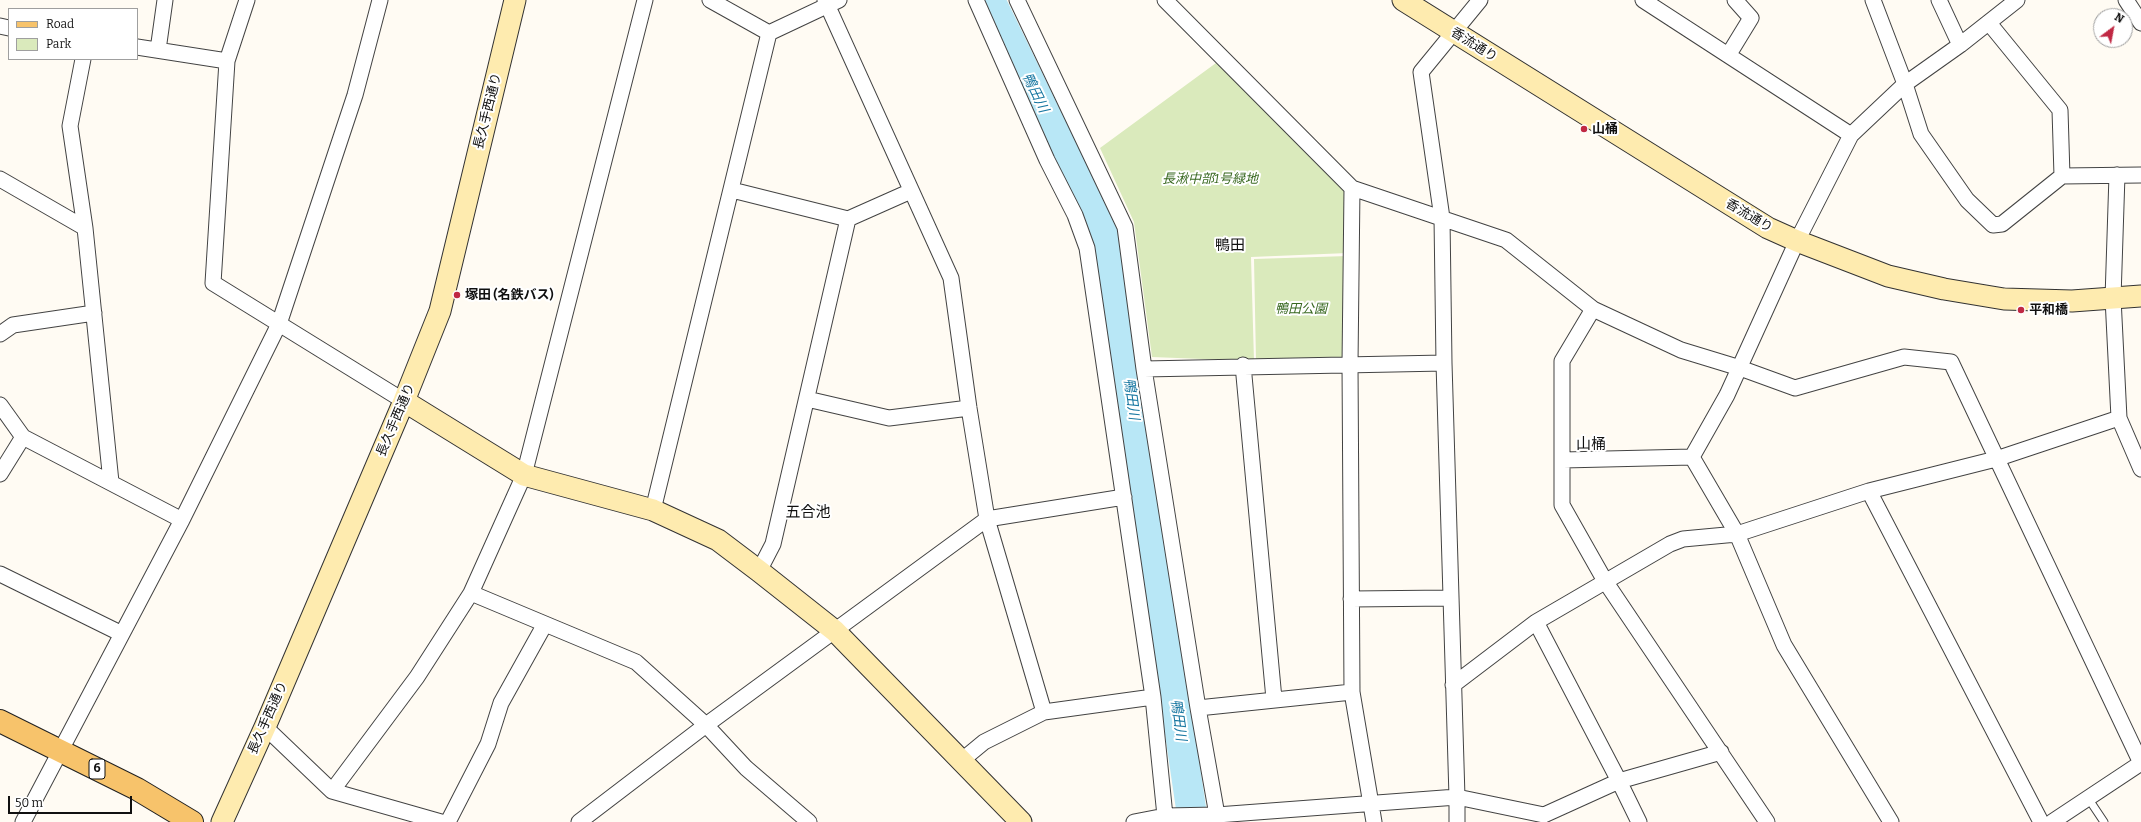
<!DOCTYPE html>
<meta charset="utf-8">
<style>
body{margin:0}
#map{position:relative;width:2141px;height:822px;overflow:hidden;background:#fffbf3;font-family:Bitter,serif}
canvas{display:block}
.legend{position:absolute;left:8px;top:8px;width:130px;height:52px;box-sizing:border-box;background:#fff;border:1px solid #9f9f9f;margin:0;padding:5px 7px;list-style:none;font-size:12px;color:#101010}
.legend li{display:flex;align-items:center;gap:8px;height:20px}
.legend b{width:20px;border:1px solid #9f9f9f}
.north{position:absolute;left:2093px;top:8px;width:40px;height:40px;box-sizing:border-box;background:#fff;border:1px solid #9f9f9f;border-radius:50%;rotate:32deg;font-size:11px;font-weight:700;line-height:16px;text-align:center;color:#101010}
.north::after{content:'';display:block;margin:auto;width:14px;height:18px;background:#c02843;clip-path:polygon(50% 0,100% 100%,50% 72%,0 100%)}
.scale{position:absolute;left:8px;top:796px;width:124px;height:18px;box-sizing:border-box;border:2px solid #101010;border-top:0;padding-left:5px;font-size:12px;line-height:14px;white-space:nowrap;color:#101010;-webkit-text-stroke:3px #fff;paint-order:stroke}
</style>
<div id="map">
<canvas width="2141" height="822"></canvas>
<ul class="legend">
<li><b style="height:5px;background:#f7c36b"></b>Road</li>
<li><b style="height:11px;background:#daeabc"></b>Park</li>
</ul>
<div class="north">N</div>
<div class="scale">50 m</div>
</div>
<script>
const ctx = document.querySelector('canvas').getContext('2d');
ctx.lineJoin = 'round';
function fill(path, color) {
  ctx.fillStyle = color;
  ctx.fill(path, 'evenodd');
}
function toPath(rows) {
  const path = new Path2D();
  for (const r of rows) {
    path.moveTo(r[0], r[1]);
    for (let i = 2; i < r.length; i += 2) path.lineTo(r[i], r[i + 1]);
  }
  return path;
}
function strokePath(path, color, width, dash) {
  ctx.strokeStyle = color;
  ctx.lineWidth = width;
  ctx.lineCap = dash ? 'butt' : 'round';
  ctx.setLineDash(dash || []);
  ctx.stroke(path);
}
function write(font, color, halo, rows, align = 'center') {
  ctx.font = font + ' Bitter,"Noto Sans JP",serif';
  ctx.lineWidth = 4;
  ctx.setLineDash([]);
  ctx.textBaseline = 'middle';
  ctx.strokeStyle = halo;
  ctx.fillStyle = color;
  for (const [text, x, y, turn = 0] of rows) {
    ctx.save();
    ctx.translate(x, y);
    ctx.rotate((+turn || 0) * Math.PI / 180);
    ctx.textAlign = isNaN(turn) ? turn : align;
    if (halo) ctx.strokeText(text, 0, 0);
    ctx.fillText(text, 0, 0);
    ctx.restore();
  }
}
fill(toPath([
 [1216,63,1350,191,1348,253,1251,257,1254,361,1152,357,1134,222,1100,148],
 [1348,256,1345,358,1256,361,1254,259]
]), '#daeabc');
strokePath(toPath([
 [990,0,1088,201,1103,234,1118,310,1193,822]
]), '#b8e7f6', 30);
const lane = toPath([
 [2088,798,2104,822]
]);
const street = toPath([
 [247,0,227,61,213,283,404,401],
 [710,0,769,33,839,0],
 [825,0,951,278,969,408,987,519,1044,712],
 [976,0,1047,160,1075,215,1087,248,1153,697,1165,816,1134,822],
 [1017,0,1125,227,1144,369,1198,708,1217,815,1216,822],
 [1165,0,1352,188,1506,240,1593,309,1681,350,1740,368,1795,388,1904,357,1951,362,2141,763,2052,822],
 [1643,0,1851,135],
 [1873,0,1905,84,1921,134,1967,200,1993,225,2002,224,2062,176,2141,175],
 [1939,0,1960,45],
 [2126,0,2141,23],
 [1989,23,2060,110,2062,176],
 [0,26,9,28],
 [137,47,227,61],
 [158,50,165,0],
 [1729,54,1751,18,1735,0],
 [83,59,70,126,85,228,111,482],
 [2117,175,2113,298,2119,418,2141,469],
 [0,179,85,228],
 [732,190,848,219,911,191],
 [1593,309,1562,361,1562,505,1605,581,1767,822],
 [0,334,13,325,94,313],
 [1243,365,1274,699],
 [1144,369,1444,363],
 [807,399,889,418,969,408],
 [0,405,23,437,182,520],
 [1563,460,1692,457],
 [0,474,23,437],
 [1869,491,2041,822],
 [653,510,769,33],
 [759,571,773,544,848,219],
 [0,574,122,634],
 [471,593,636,662,706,725,746,768,809,822],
 [1351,599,1450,598],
 [1453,685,1536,622],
 [1352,692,1374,822],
 [1198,708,1352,692,1350,364,1352,188],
 [265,727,332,791,441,822],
 [961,761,984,742,1044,712,1153,697],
 [332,791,417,677,471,593,524,475,645,0],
 [23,822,182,520,279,324,355,95,380,0],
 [448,822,488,744,501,703,545,624],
 [579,822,706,725,987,519,1124,497],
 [1167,822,1165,816,1217,815,1457,797,1444,363,1442,218,1421,72,1480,0],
 [1457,822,1457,797,1544,815,1619,781,1536,622,1670,544,1683,539,1737,534,1869,491,1996,459,2119,418],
 [1639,822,1619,781,1721,752],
 [1891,822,1784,645,1737,534,1692,457,1727,395,1797,241,1851,135,1905,84,1960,45,2017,0]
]);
const secondary = toPath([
 [1403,0,1768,228,1797,241,1888,276,1944,289,2004,299,2072,301,2141,296],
 [404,401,524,475,653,510,718,540,759,571,835,631,1021,822],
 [222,822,265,727,404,401,440,311,515,0]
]);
const primary = toPath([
 [0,721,137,789,192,822]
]);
strokePath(lane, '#434343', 9);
strokePath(street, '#434343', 17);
strokePath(secondary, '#323232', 23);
strokePath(primary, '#212121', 24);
strokePath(lane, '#fff', 7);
strokePath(street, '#fff', 15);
strokePath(secondary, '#feebaf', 21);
strokePath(primary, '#f7c36b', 22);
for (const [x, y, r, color] of [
 [1584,129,4,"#c02843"],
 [457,295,4,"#c02843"],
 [2021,310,4,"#c02843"]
]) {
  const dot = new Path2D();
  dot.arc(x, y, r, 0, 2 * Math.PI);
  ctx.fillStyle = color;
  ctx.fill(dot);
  strokePath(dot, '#fff', 1.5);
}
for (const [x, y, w] of [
 [97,769,16]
]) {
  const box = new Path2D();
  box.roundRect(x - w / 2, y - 10, w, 20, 3);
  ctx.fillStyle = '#fff';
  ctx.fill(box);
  strokePath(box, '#101010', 1);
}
write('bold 12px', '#101010', null, [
 ["6",97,769]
]);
write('13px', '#101010', '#fff', [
 ["香流通り",1474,45,32],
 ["長久手西通り",488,111,-76],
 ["香流通り",1749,216,31],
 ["長久手西通り",396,420,-67],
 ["長久手西通り",268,718,-66]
]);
write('bold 13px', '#101010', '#fff', [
 ["山桶",1592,129],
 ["塚田 (名鉄バス)",465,295],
 ["平和橋",2029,310]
], 'left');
write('italic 13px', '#386820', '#fff', [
 ["長湫中部1号緑地",1210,179],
 ["鴨田公園",1301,309]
]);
write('italic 14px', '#1978a2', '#fff', [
 ["鴨田川",1035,93,64],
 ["鴨田川",1131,399,82],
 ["鴨田川",1178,720,82]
]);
write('15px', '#101010', '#fff', [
 ["鴨田",1230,246],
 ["山桶",1591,445],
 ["五合池",808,513]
]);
</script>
